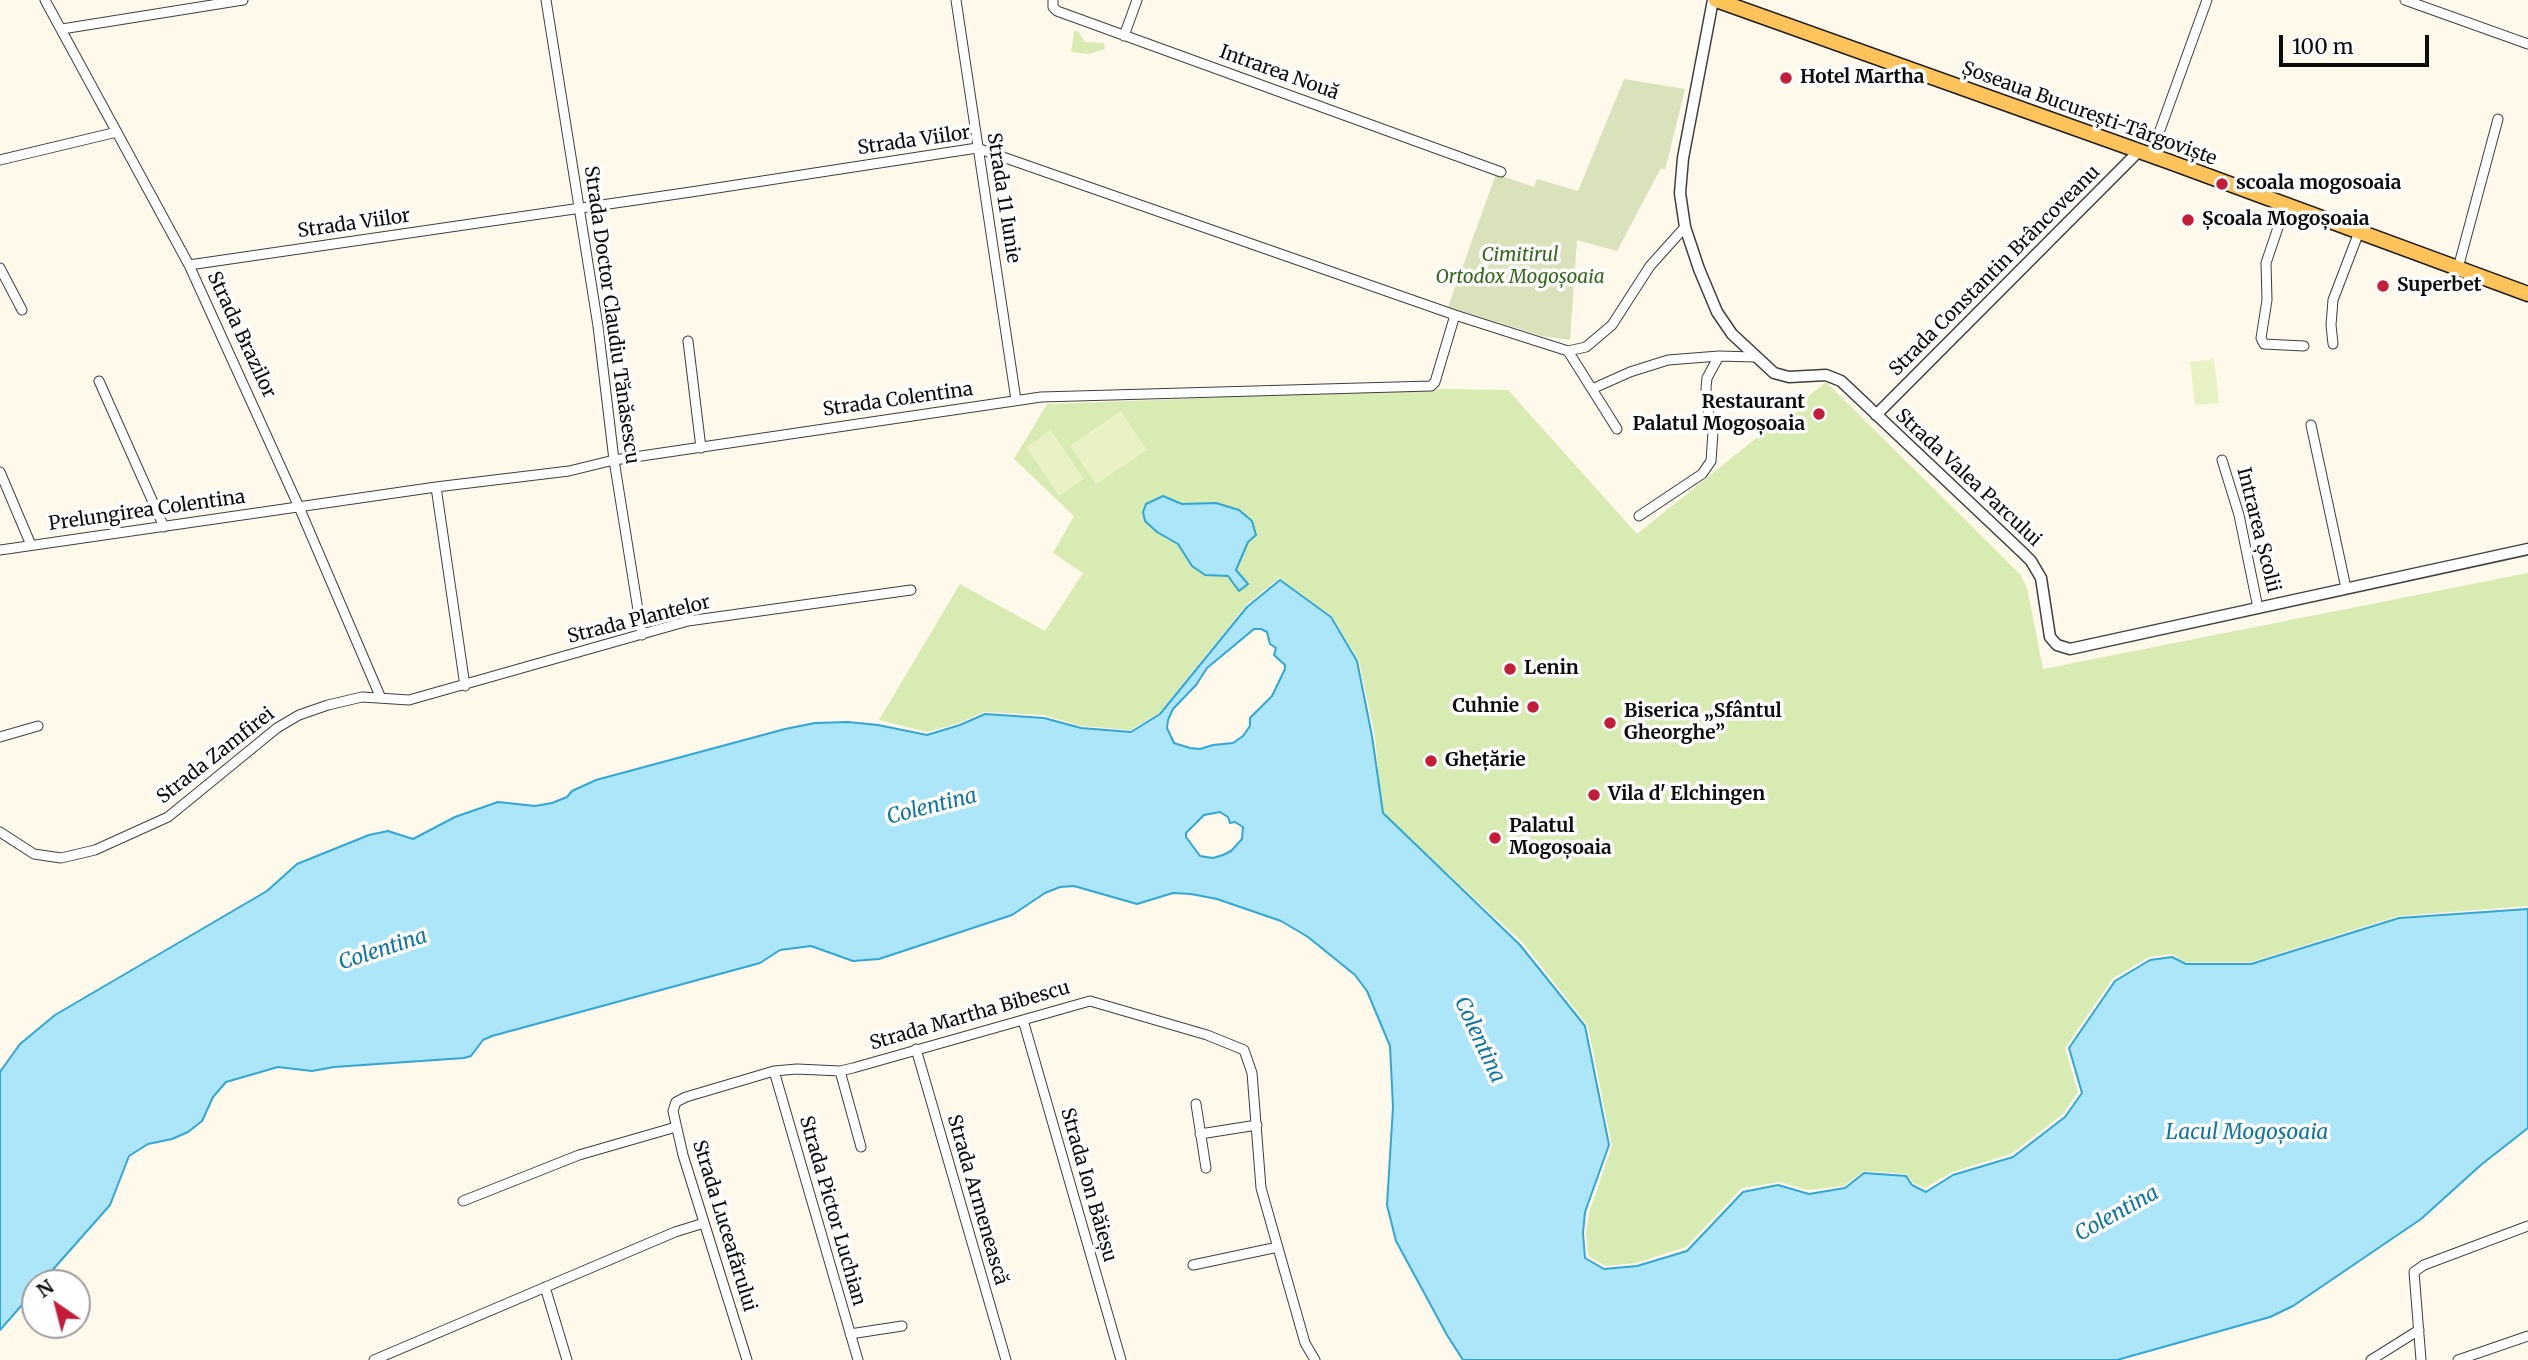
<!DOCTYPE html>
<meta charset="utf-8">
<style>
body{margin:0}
#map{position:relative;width:2528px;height:1360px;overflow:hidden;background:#fff9eb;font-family:Merriweather,serif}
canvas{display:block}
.north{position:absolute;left:21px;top:1269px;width:70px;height:70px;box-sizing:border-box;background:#fff;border:2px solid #9e9e9e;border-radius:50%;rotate:325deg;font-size:19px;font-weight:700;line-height:28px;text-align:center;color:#0c0c0c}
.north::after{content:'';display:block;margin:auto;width:24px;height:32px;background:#c31d3a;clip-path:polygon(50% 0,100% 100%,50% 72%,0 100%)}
.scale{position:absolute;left:2279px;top:35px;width:150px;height:32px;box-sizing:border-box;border:4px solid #0c0c0c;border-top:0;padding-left:9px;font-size:21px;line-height:24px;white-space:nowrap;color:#0c0c0c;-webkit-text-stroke:5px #fff;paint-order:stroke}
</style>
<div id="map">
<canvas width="2528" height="1360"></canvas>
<div class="north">N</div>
<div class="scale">100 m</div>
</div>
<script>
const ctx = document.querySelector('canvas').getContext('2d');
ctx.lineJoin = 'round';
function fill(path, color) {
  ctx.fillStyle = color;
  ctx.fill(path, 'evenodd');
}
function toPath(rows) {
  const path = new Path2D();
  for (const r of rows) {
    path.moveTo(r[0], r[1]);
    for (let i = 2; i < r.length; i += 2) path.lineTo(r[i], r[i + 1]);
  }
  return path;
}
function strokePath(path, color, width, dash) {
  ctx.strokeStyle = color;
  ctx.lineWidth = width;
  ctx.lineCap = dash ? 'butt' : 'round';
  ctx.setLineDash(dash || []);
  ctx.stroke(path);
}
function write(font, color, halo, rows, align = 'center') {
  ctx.font = font + ' Merriweather,serif';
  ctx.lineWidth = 7;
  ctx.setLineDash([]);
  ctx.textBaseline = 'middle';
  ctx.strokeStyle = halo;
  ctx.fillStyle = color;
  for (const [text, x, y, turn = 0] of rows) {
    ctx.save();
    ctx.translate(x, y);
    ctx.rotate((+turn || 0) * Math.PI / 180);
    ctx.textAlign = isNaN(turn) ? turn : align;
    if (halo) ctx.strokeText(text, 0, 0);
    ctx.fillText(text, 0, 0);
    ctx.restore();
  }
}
fill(toPath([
 [1074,31,1078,31,1085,42,1104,43,1105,49,1088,54,1071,52],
 [1826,382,2020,574,2027,588,2043,669,2528,573,2528,906,2398,916,2251,962,2185,962,2172,954,2149,957,2113,978,2065,1048,2078,1092,2063,1114,2011,1154,1952,1172,1925,1188,1913,1183,1906,1174,1863,1171,1844,1186,1808,1190,1780,1182,1742,1188,1686,1247,1636,1263,1606,1266,1588,1256,1586,1232,1589,1213,1612,1146,1588,1026,1523,943,1382,813,1375,736,1359,661,1332,616,1279,578,1246,605,1159,713,1131,730,1081,726,1044,715,984,712,959,723,927,732,879,720,960,584,1045,631,1083,573,1053,553,1074,516,1014,459,1047,404,1443,389,1508,390,1637,534]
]), '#d7ebb3');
fill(toPath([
 [1624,79,1685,89,1665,170,1661,168,1617,251,1577,240,1570,340,1542,336,1448,307,1496,174,1534,187,1537,179,1578,191]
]), '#dae2bc');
fill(toPath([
 [2214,359,2219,403,2195,405,2190,362],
 [1121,411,1147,450,1096,484,1070,446],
 [1051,430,1084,479,1059,496,1026,447]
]), '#e8f2c5');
const water = toPath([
 [1163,496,1182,504,1216,503,1239,510,1252,521,1256,535,1248,542,1236,570,1248,584,1239,591,1228,576,1205,575,1192,566,1178,544,1157,532,1145,521,1143,512,1146,504,1163,496],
 [1280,580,1331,617,1357,661,1372,736,1383,813,1520,945,1585,1026,1609,1145,1585,1212,1583,1233,1585,1258,1604,1269,1637,1266,1687,1251,1743,1192,1778,1185,1809,1194,1845,1188,1864,1173,1906,1176,1912,1185,1926,1192,1953,1175,2013,1157,2065,1117,2082,1093,2069,1048,2115,981,2150,960,2172,957,2186,964,2251,964,2399,918,2528,909,2528,1128,2482,1164,2421,1219,2293,1306,2270,1317,2117,1360,1463,1360,1447,1335,1396,1241,1387,1205,1393,1107,1390,1046,1367,991,1355,975,1308,937,1281,921,1217,899,1191,894,1173,893,1137,904,1074,886,1060,887,1045,893,1012,915,879,959,853,961,811,946,780,950,760,963,492,1036,483,1040,471,1056,464,1058,334,1067,312,1071,278,1067,226,1082,213,1097,202,1121,188,1132,172,1139,148,1144,129,1156,110,1205,41,1283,35,1283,35,1290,0,1330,0,1072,20,1044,55,1015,267,891,297,864,369,835,388,831,413,839,455,817,498,802,535,806,552,803,567,797,572,791,596,780,785,729,815,723,848,722,878,725,927,735,960,725,985,714,1044,718,1081,728,1131,732,1160,714,1247,607,1280,580],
 [1254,629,1261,629,1267,632,1270,644,1276,648,1274,655,1285,665,1285,669,1272,696,1250,718,1250,726,1243,736,1233,743,1213,745,1200,749,1190,748,1174,743,1167,728,1168,720,1173,709,1196,685,1207,668,1254,629],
 [1220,812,1228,817,1230,823,1235,822,1243,827,1242,839,1231,851,1223,855,1213,858,1200,856,1186,837,1186,833,1204,815,1220,812]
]);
fill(water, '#ade6f9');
strokePath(water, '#30a7d5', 2);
const minor = toPath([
 [45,0,189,265,299,507,380,696],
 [546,0,598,326,614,460,642,635],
 [956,0,1016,400],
 [1053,0,1053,7,1057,11,1501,172],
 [2405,0,2528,44],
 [62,29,243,0],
 [1124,36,1137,0],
 [2151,155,2207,0],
 [0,160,117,132],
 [2286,204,2266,263,2267,300,2261,338,2264,344,2304,346],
 [189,265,691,192,977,148,1455,315,1568,351,1586,347,1612,325,1650,266,1685,227],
 [0,268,22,310],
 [2458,268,2498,119],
 [688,341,701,448],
 [2333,344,2331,325,2333,300,2359,232],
 [1568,351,1617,429],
 [99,381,164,527],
 [1592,389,1630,372,1668,360,1719,356,1754,357],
 [2311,425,2346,588],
 [2222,460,2239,515,2258,608],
 [0,472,31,545],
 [436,487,465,686],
 [1639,516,1702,474,1711,461,1713,432,1707,405,1706,388,1707,378,1719,356],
 [0,550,436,487,569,471,614,460,1041,397,1431,386,1435,382,1455,315],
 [0,737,38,726],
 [0,832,34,854,61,858,95,850,168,817,277,728,299,715,328,705,362,697,409,700,688,621,911,590],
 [1023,1020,1121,1360],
 [916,1049,1006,1360],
 [774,1071,858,1360],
 [840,1071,861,1147],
 [1196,1104,1206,1168],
 [1200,1134,1257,1125],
 [463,1201,579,1155,676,1127],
 [1193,1265,1278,1247],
 [545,1287,567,1360],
 [850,1334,902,1326],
 [374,1360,675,1232,704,1223],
 [747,1360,683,1155,673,1111,676,1102,686,1097,774,1071,797,1069,840,1071,853,1068,1090,1001,1207,1035,1244,1050,1252,1073,1261,1188,1305,1343,1315,1360],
 [2371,1360,2419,1330],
 [2421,1360,2414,1272,2424,1265,2528,1226],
 [2458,1360,2528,1336]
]);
const tertiary = toPath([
 [1713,0,1683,158,1680,193,1685,227,1699,269,1717,312,1732,334,1774,373,1789,377,1826,375,1841,381,2022,552,2031,561,2041,578,2050,637,2057,645,2070,649,2528,549],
 [1876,415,2139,151]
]);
const primary = toPath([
 [1716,0,2170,162,2528,294]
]);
strokePath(minor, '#3f3f3f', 11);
strokePath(tertiary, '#3f3f3f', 13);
strokePath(primary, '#1d1d1d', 17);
strokePath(minor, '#fff', 9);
strokePath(tertiary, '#fff', 10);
strokePath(primary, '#ffc35b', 14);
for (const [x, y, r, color] of [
 [1786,78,7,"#c31d3a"],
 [2222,184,7,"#c31d3a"],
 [2188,220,7,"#c31d3a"],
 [2383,286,7,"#c31d3a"],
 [1819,414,7,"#c31d3a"],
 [1510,669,7,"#c31d3a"],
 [1533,707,7,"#c31d3a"],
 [1610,723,7,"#c31d3a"],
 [1431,761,7,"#c31d3a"],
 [1594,795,7,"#c31d3a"],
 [1495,838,7,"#c31d3a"]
]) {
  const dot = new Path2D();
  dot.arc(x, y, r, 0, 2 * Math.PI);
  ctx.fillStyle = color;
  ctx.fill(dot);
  strokePath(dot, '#fff', 2.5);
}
write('19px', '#0c0c0c', '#fff', [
 ["Intrarea Nouă",1279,73,20],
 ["Șoseaua București-Târgoviște",2089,114,20],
 ["Strada Viilor",914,141,-8],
 ["Strada 11 Iunie",1003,198,81],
 ["Strada Viilor",354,224,-8],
 ["Strada Constantin Brâncoveanu",1995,271,-45],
 ["Strada Doctor Claudiu Tănăsescu",611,315,82],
 ["Strada Brazilor",241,335,65],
 ["Strada Colentina",898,400,-8],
 ["Strada Valea Parcului",1968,478,43],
 ["Prelungirea Colentina",147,511,-8],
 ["Intrarea Școlii",2258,530,76],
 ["Strada Plantelor",639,620,-14],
 ["Strada Zamfirei",216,756,-38],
 ["Strada Martha Bibescu",970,1016,-16],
 ["Strada Ion Băieșu",1088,1185,74],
 ["Strada Armenească",977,1200,74],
 ["Strada Pictor Luchian",832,1211,74],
 ["Strada Luceafărului",724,1226,73]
]);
write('bold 19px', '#0c0c0c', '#fff', [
 ["Hotel Martha",1800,78],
 ["scoala mogosoaia",2236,184],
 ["Școala Mogoșoaia",2202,220],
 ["Superbet",2397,286],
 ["Restaurant",1805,403,"right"],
 ["Palatul Mogoșoaia",1805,425,"right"],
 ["Lenin",1524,669],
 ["Cuhnie",1519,707,"right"],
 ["Biserica „Sfântul",1624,712],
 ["Gheorghe”",1624,734],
 ["Ghețărie",1445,761],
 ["Vila d' Elchingen",1608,795],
 ["Palatul",1509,827],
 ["Mogoșoaia",1509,849]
], 'left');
write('italic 19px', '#336719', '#fff', [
 ["Cimitirul",1520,256],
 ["Ortodox Mogoșoaia",1520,278]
]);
write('italic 21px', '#0f76a4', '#fff', [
 ["Colentina",932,807,-14],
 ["Colentina",383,950,-18],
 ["Colentina",1479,1040,65],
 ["Lacul Mogoșoaia",2247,1133],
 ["Colentina",2117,1214,-29]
]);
</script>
